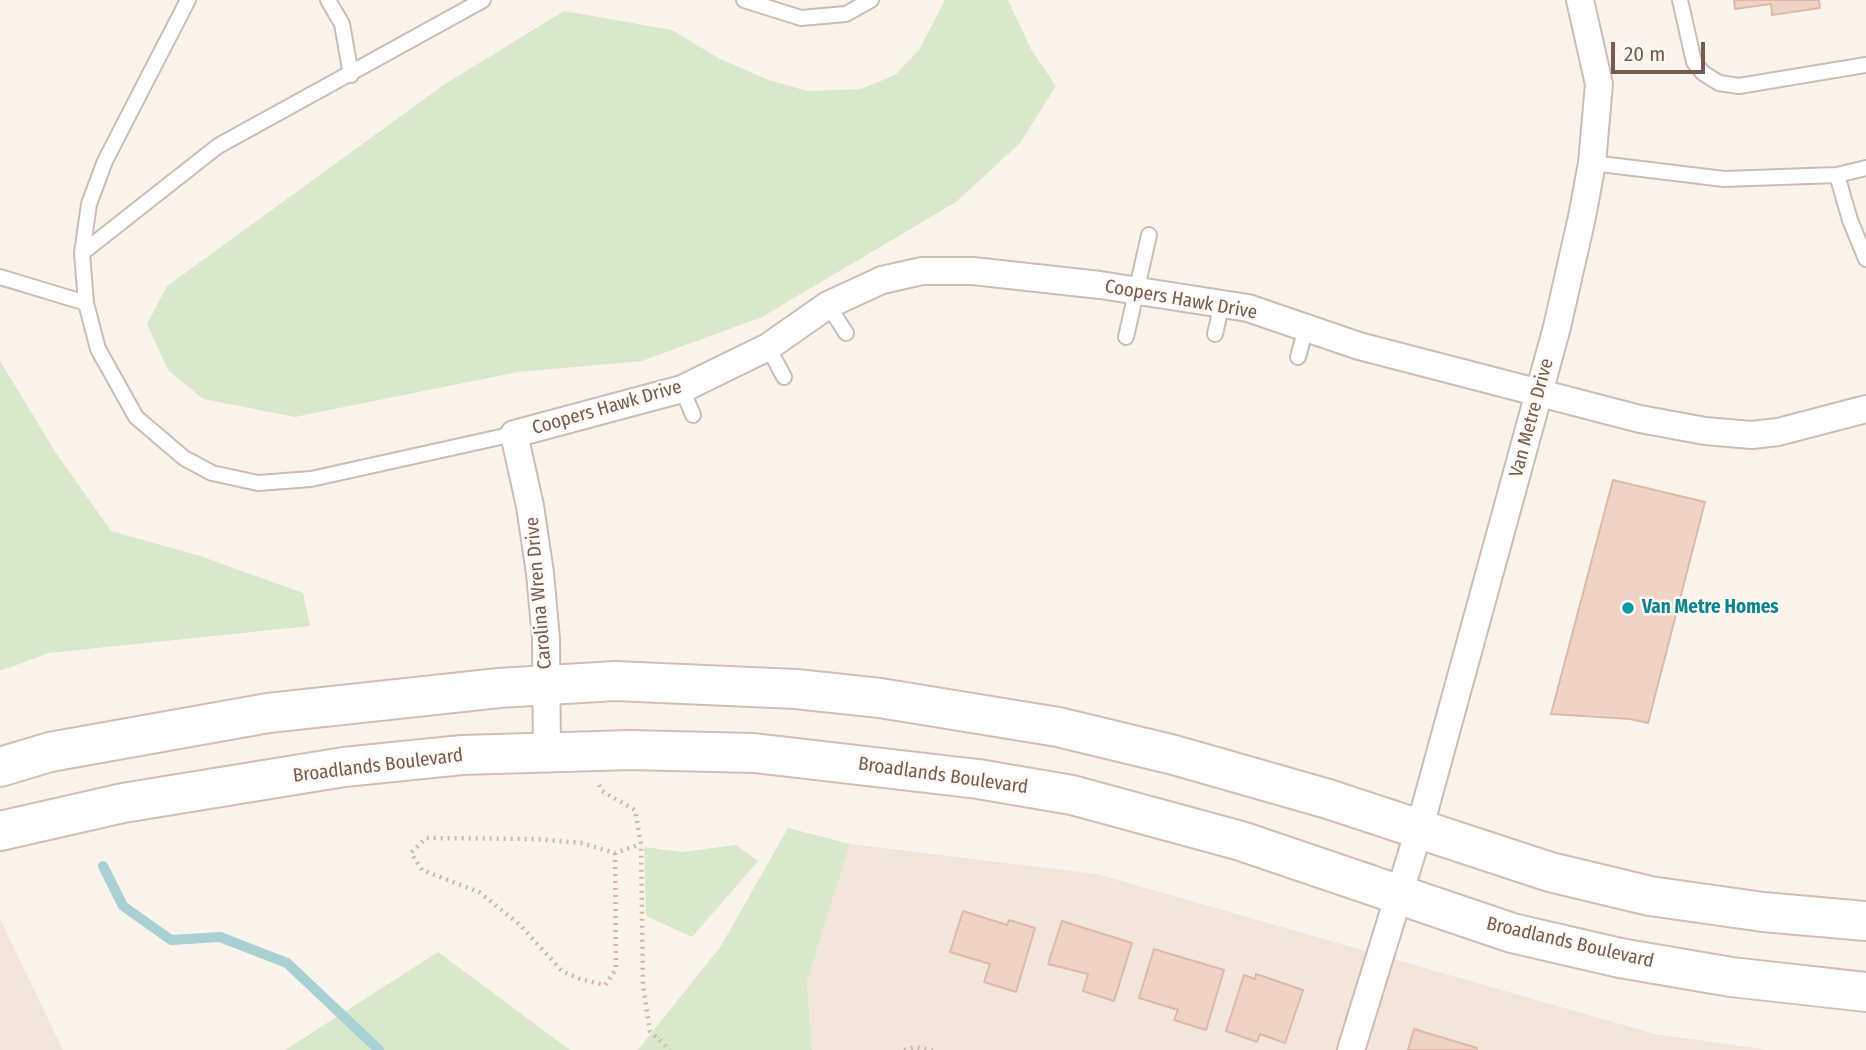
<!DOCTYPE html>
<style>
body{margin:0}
#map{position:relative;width:1866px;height:1050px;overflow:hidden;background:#fbf4ec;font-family:"Fira Sans Condensed",sans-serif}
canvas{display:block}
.scale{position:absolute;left:1611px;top:42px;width:94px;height:32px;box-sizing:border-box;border:4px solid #755b51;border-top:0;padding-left:9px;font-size:21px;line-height:24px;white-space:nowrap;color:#755b51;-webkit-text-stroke:5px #fef9f3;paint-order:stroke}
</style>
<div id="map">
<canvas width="1866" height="1050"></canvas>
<div class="scale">20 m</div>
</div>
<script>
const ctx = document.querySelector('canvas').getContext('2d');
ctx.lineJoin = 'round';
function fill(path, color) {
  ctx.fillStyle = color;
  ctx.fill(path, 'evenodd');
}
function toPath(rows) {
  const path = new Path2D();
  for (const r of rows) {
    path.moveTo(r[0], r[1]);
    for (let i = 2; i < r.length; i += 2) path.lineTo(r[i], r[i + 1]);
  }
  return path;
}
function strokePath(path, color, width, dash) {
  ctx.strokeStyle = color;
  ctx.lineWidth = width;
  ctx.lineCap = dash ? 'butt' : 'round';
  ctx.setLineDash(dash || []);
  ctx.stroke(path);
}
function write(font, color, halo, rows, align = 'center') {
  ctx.font = font + ' "Fira Sans Condensed",sans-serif';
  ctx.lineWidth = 5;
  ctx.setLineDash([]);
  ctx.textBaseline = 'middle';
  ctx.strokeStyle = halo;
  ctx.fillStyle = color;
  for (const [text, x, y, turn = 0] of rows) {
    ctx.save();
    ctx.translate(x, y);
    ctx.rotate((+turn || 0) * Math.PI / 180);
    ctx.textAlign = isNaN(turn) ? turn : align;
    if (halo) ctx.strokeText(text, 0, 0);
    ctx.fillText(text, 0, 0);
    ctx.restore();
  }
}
fill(toPath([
 [850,844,1097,874,1655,1034,1770,1050,812,1050,807,982],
 [0,919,63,1050,0,1050]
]), '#f2e6db');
fill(toPath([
 [945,0,1008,0,1031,49,1056,86,1020,143,956,202,762,317,642,361,518,372,295,417,203,399,168,370,147,324,167,286,445,84,564,11,672,30,720,59,769,80,807,91,861,89,895,75,919,50],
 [0,361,56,453,111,531,200,556,303,593,310,626,49,653,0,671],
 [788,828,850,844,807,982,812,1050,638,1050,721,946],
 [736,845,758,861,692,937,646,916,644,847,682,852],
 [438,952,570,1050,285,1050]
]), '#d9e8cb');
strokePath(toPath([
 [103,866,123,906,171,940,220,937,287,963,379,1050]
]), '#a9d1d4', 10);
const building = toPath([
 [1734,0,1819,0,1820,8,1772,15,1771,4,1735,9,1734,0],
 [1613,480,1705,502,1648,723,1630,719,1551,714,1613,480],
 [963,911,1007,925,1009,920,1035,928,1016,992,984,982,990,964,950,952,963,911],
 [1062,921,1132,943,1114,1001,1083,991,1088,974,1048,964,1062,921],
 [1154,949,1224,970,1206,1030,1174,1020,1178,1010,1139,998,1154,949],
 [1256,974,1303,990,1285,1043,1260,1034,1257,1042,1226,1031,1244,975,1255,979,1256,974],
 [1414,1029,1477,1048,1477,1050,1408,1050,1414,1029]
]);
fill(building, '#eed3c6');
strokePath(building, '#dfb9a8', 2);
const service = toPath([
 [188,0,105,161,89,204,82,253,86,303,98,349,136,417,184,458,212,473,258,483,311,479,514,434],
 [328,0,342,24,351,75],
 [744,0,801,18,846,14,871,0],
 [1680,0,1694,62,1703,73,1719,83,1739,86,1866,65],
 [1592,163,1724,179,1837,175,1850,220,1866,259],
 [1837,175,1866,168],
 [82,253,218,146,483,0],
 [0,277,86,303],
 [828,305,846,333],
 [1215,334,1222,303],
 [1126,337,1149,235],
 [768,347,784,377],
 [1298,357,1306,328],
 [682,389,693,415]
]);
const minor = toPath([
 [547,753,546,639,540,573,530,506,514,434,682,389,768,347,828,305,882,280,922,271,973,271,1100,285,1248,308,1359,346,1640,419,1705,431,1752,435,1778,432,1866,409],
 [1351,1050,1419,830,1557,327,1582,217,1592,163,1599,84,1580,0]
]);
const secondary = toPath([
 [0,767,50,752,268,713,499,688,615,681,796,689,880,698,1058,727,1174,755,1328,799,1550,872,1650,896,1763,912,1866,921],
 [0,831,123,803,344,767,462,755,630,750,754,753,978,779,1072,795,1241,841,1512,933,1620,958,1731,977,1866,992]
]);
strokePath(service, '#cdbcb3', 18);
strokePath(minor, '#cdbcb3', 30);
strokePath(secondary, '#d2beb3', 42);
strokePath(toPath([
 [599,785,602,791,635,810,641,844,643,986,650,1031,670,1050],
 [615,853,616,969,605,985,580,979,562,971,519,924,479,892,422,870,411,853,426,838,536,839,581,843,615,853,641,844],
 [904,1050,915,1047,933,1050]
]), '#d4b6a9', 4.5, [2, 5]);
strokePath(service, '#fff', 14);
strokePath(minor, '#fff', 26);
strokePath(secondary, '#fff', 38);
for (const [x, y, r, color] of [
 [1628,608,7,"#0f9aa8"]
]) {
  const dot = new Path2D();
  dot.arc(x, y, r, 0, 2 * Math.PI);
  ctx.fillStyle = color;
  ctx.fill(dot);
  strokePath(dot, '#fef9f3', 2.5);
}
write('19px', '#755b51', '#fef9f3', [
 ["Coopers Hawk Drive",1181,300,10],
 ["Coopers Hawk Drive",607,408,-16],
 ["Van Metre Drive",1532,418,-75],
 ["Carolina Wren Drive",539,593,-95],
 ["Broadlands Boulevard",378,766,-7],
 ["Broadlands Boulevard",943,776,8],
 ["Broadlands Boulevard",1570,943,13]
]);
write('bold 19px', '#0d838f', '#fef9f3', [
 ["Van Metre Homes",1642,608]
], 'left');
</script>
